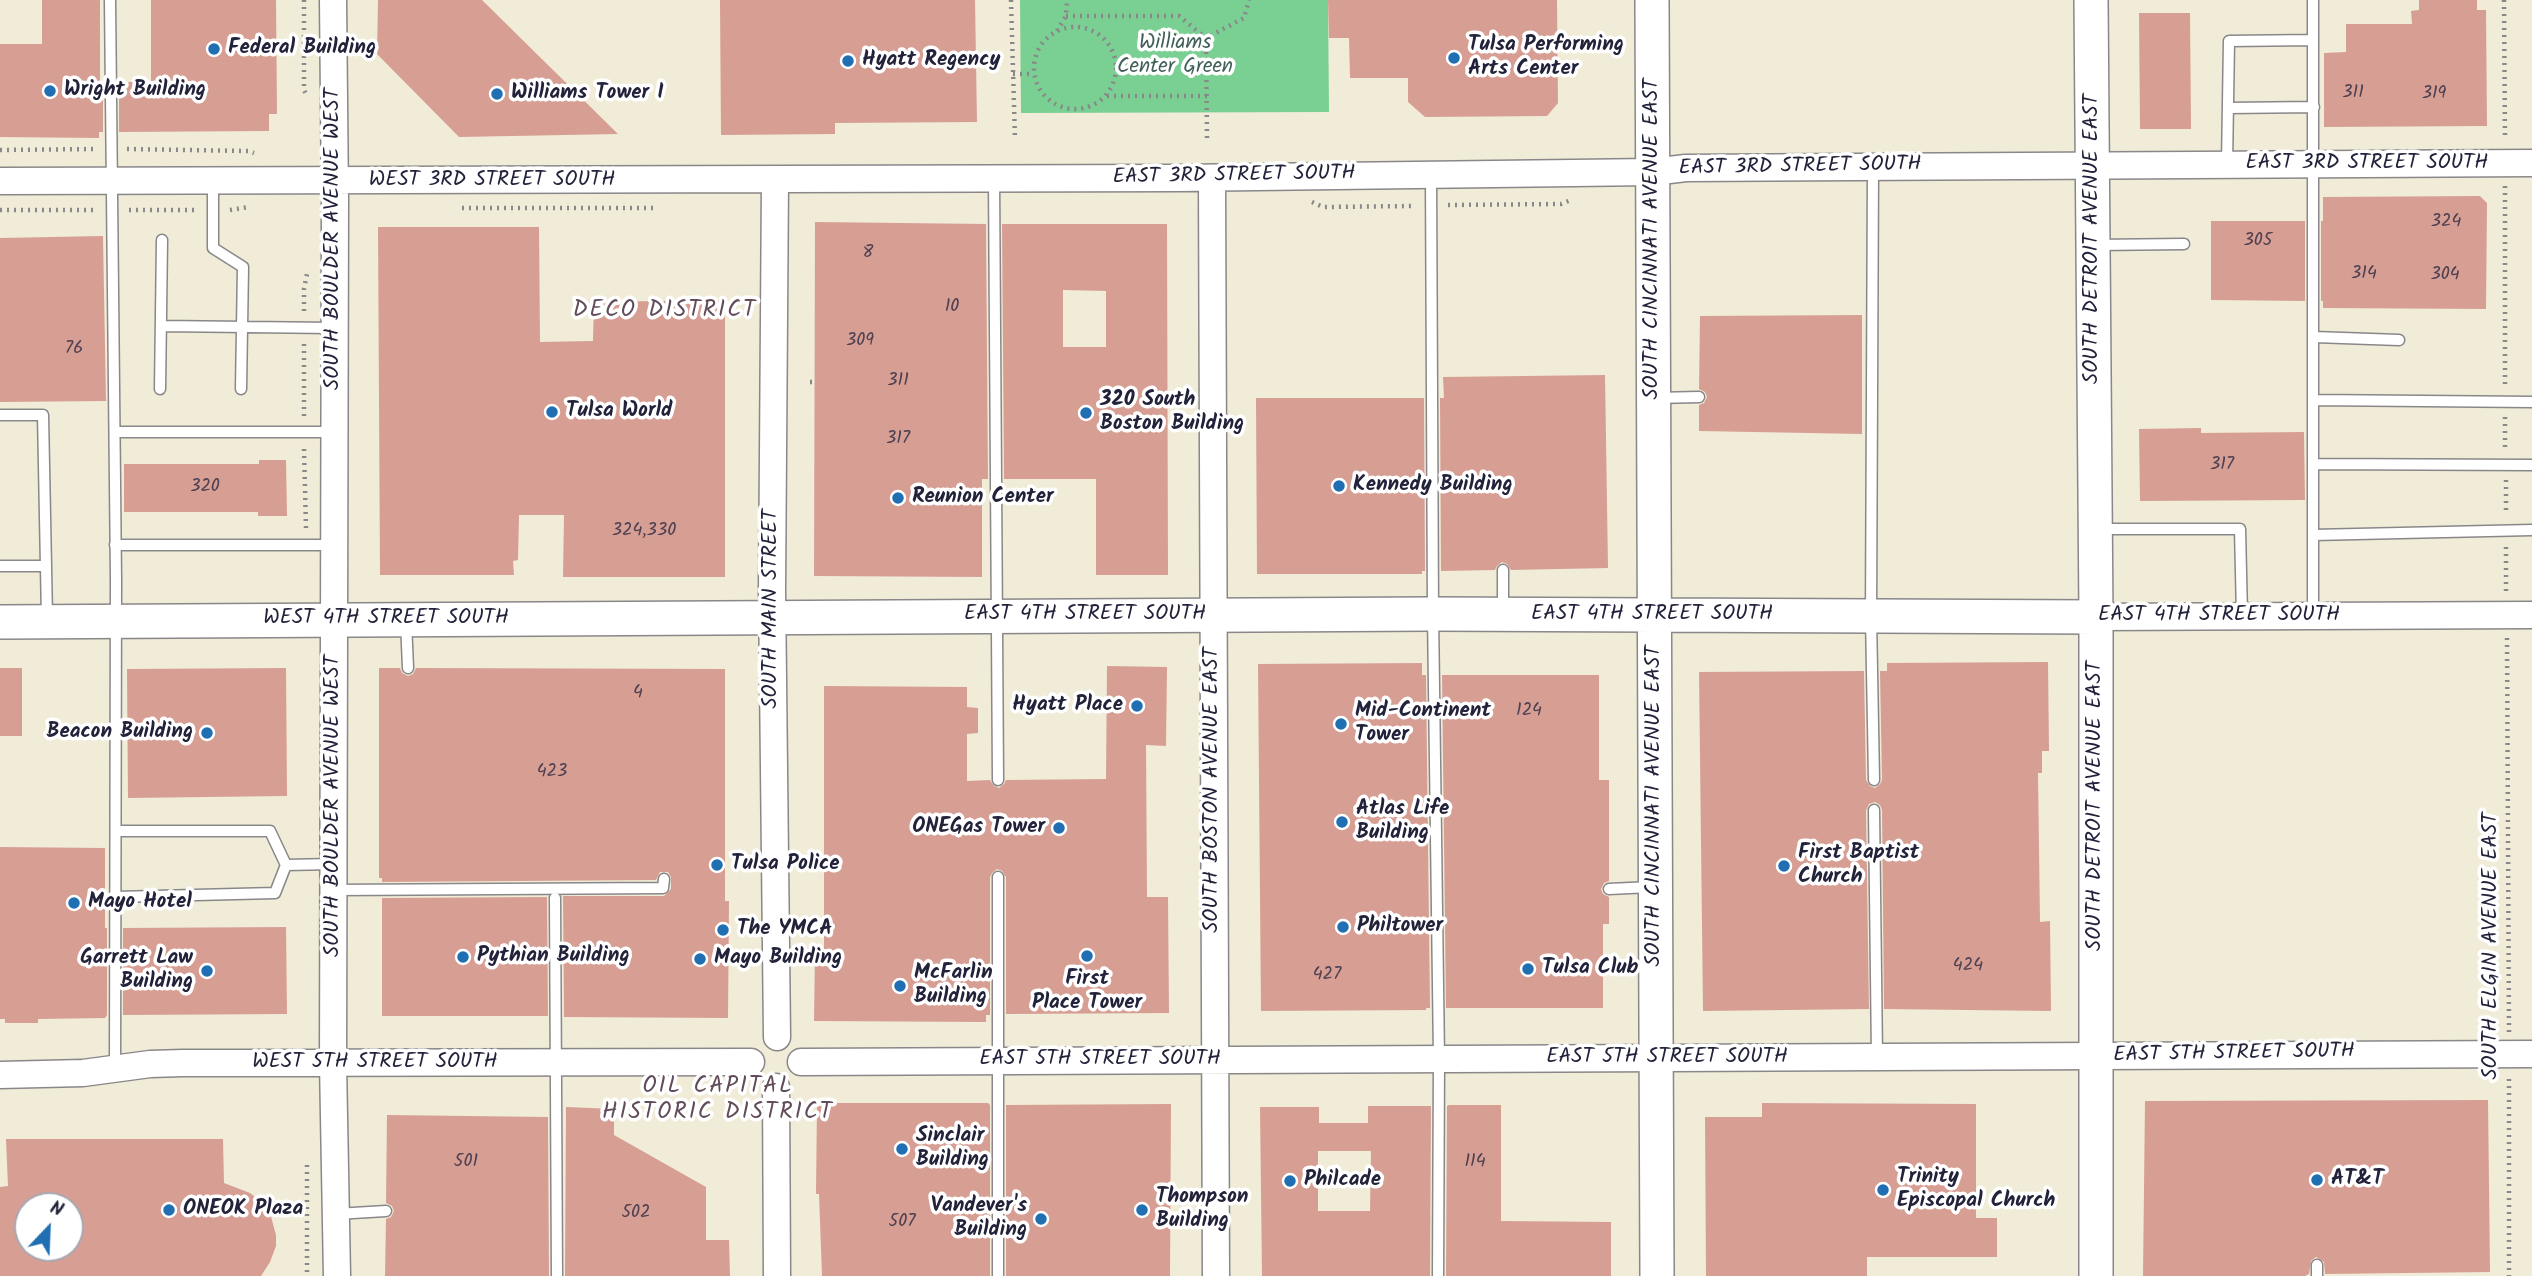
<!DOCTYPE html>
<style>
body{margin:0}
#map{position:relative;width:2532px;height:1276px;overflow:hidden;background:#f0ecd7;font-family:Kalam,sans-serif}
canvas{display:block}
.north{position:absolute;left:14px;top:1192px;width:70px;height:70px;box-sizing:border-box;background:#fff;border:2px solid #a7a7b1;border-radius:50%;rotate:23deg;font-size:19px;font-weight:700;line-height:28px;text-align:center;color:#22223b}
.north::after{content:'';display:block;margin:auto;width:24px;height:32px;background:#1f6fb2;clip-path:polygon(50% 0,100% 100%,50% 72%,0 100%)}
</style>
<div id="map">
<canvas width="2532" height="1276"></canvas>
<div class="north">N</div>
</div>
<script>
const ctx = document.querySelector('canvas').getContext('2d');
ctx.lineJoin = 'round';
function fill(path, color) {
  ctx.fillStyle = color;
  ctx.fill(path, 'evenodd');
}
function toPath(rows) {
  const path = new Path2D();
  for (const r of rows) {
    if (r.length === 3) {
      path.moveTo(r[0] + r[2], r[1]);
      path.arc(r[0], r[1], r[2], 0, 2 * Math.PI);
      continue;
    }
    path.moveTo(r[0], r[1]);
    for (let i = 2; i < r.length; i += 2) path.lineTo(r[i], r[i + 1]);
  }
  return path;
}
function strokePath(path, color, width, dash) {
  ctx.strokeStyle = color;
  ctx.lineWidth = width;
  ctx.lineCap = dash ? 'butt' : 'round';
  ctx.setLineDash(dash || []);
  ctx.stroke(path);
}
function write(font, color, halo, rows, align = 'center') {
  ctx.font = font + ' Kalam,sans-serif';
  ctx.lineWidth = 7;
  ctx.setLineDash([]);
  ctx.textBaseline = 'middle';
  ctx.strokeStyle = halo;
  ctx.fillStyle = color;
  for (const [text, x, y, turn = 0] of rows) {
    ctx.save();
    ctx.translate(x, y);
    ctx.rotate((+turn || 0) * Math.PI / 180);
    ctx.textAlign = isNaN(turn) ? turn : align;
    if (halo) ctx.strokeText(text, 0, 0);
    ctx.fillText(text, 0, 0);
    ctx.restore();
  }
}
fill(toPath([
 [1020,0,1328,0,1329,112,1021,113]
]), '#7acf92');
fill(toPath([
 [42,0,100,0,100,82,103,82,103,132,99,132,99,138,0,137,0,44,42,44],
 [151,0,276,0,277,114,269,114,269,131,119,132,119,82,151,82],
 [378,0,482,0,618,134,459,137,377,54],
 [720,0,975,0,977,122,835,123,835,134,721,135],
 [1328,0,1557,0,1558,103,1547,116,1425,117,1408,102,1408,78,1350,78,1349,38,1329,38],
 [2419,0,2477,0,2477,10,2486,10,2487,126,2324,127,2324,53,2346,52,2346,24,2412,24,2411,11,2419,10],
 [2139,13,2190,13,2191,129,2140,129],
 [2480,196,2487,203,2486,309,2323,308,2323,301,2321,301,2321,221,2323,221,2323,197],
 [2211,221,2305,221,2305,301,2211,300],
 [815,222,986,224,988,479,982,479,982,577,814,576],
 [1002,224,1167,224,1168,575,1096,575,1096,479,1004,479],
 [1063,290,1106,291,1106,347,1063,347],
 [378,227,539,227,540,342,593,341,594,302,725,300,725,577,563,577,564,515,519,515,518,560,513,561,514,575,380,575],
 [103,236,106,401,0,402,0,238],
 [1862,315,1862,434,1699,431,1699,405,1704,403,1707,397,1705,392,1699,389,1700,316],
 [1605,375,1608,568,1511,570,1507,564,1502,562,1497,566,1495,570,1441,571,1440,398,1444,398,1443,377],
 [1256,398,1424,398,1425,571,1422,571,1422,574,1257,574],
 [2201,428,2201,433,2304,432,2305,500,2140,501,2139,429],
 [259,460,286,460,287,516,258,516,258,512,124,512,124,464,259,464],
 [2048,662,2049,751,2042,751,2042,773,2038,773,2040,922,2050,921,2051,1011,1884,1009,1882,810,1880,805,1875,802,1869,804,1866,810,1869,1009,1703,1011,1699,672,1864,671,1866,780,1870,786,1875,788,1880,784,1882,780,1880,671,1887,671,1887,663],
 [1422,663,1422,675,1426,675,1430,1008,1426,1008,1426,1010,1261,1011,1258,664],
 [1107,666,1167,667,1166,746,1146,745,1147,897,1168,897,1169,1013,1006,1014,1006,877,1002,871,997,869,992,873,990,877,990,1015,986,1015,986,1022,814,1021,815,950,824,951,824,686,967,687,967,707,978,708,978,733,967,734,967,781,990,780,994,786,999,788,1004,784,1006,780,1106,779],
 [0,668,22,668,22,736,0,736],
 [286,668,287,796,128,798,127,669],
 [379,668,400,668,402,673,408,676,413,674,416,668,725,669,725,901,729,901,728,1018,564,1017,563,896,664,896,671,889,671,877,668,872,660,872,656,880,382,882,382,878,379,878],
 [1442,675,1599,675,1599,780,1609,780,1609,881,1604,883,1601,889,1603,894,1609,897,1609,924,1603,924,1603,1008,1446,1008],
 [0,847,105,848,105,928,107,928,107,1015,105,1018,38,1019,38,1023,5,1023,5,1019,0,1019],
 [547,897,548,1016,382,1016,382,898],
 [286,927,287,1014,123,1015,123,928],
 [2488,1100,2490,1272,2325,1274,2324,1262,2316,1257,2311,1261,2309,1274,2305,1276,2143,1276,2145,1101],
 [817,1103,988,1103,990,1105,990,1276,822,1276,819,1194,816,1194],
 [1762,1103,1976,1104,1976,1218,1997,1218,1997,1257,1867,1257,1867,1276,1706,1276,1705,1117,1762,1117],
 [1171,1104,1170,1276,1006,1276,1006,1105],
 [1449,1105,1501,1105,1501,1221,1611,1222,1611,1276,1446,1276,1447,1106],
 [1368,1106,1431,1106,1430,1276,1262,1276,1260,1107,1319,1107,1319,1123,1368,1123],
 [1318,1151,1371,1151,1370,1211,1318,1211],
 [566,1107,614,1109,614,1135,706,1187,706,1240,729,1240,730,1276,565,1276],
 [387,1115,548,1117,549,1276,385,1276,386,1219,391,1217,394,1211,392,1206,386,1203],
 [6,1139,223,1139,224,1183,250,1193,264,1204,270,1213,276,1235,276,1246,270,1262,261,1276,0,1276,0,1187,8,1186],
 [28,1206,70,1206,70,1248,28,1248]
]), '#d79e94');
const service = toPath([
 [110,0,116,580,115,1068],
 [2313,0,2313,616],
 [2228,108,2314,107],
 [2227,164,2229,41,2313,40],
 [1873,167,1871,616,1874,780],
 [1431,176,1433,614,1439,1058,1438,1276],
 [994,179,998,780],
 [213,181,213,248,243,267,241,389],
 [2095,245,2184,244],
 [161,326,333,328],
 [2314,337,2399,340],
 [160,389,162,240],
 [1656,398,1699,397],
 [2313,400,2532,402],
 [0,415,43,415,47,618],
 [115,432,334,432],
 [2313,464,2532,465],
 [2100,529,2240,529,2242,616],
 [2313,535,2532,530],
 [115,545,333,545],
 [0,566,46,566],
 [1503,570,1503,609],
 [406,622,408,668],
 [1874,810,1877,1057],
 [286,865,332,864],
 [1609,889,1651,887],
 [335,890,663,888,664,879],
 [116,897,275,893,286,865,270,831,116,831],
 [555,898,557,1276],
 [336,1214,386,1211],
 [2317,1265,2317,1276],
 [998,1276,998,877]
]);
const tertiary = toPath([
 [333,0,335,200,333,1063,337,1276],
 [1212,178,1216,1276],
 [775,180,772,590,777,1037],
 [0,181,1178,178,1652,172,1686,168,2532,163],
 [2096,617,2532,615],
 [801,1062,2532,1054],
 [0,1075,83,1073,150,1064,183,1063,751,1062],
 [776,1087,777,1276]
]);
const primary = toPath([
 [1652,0,1657,1276],
 [2091,0,2096,617,2096,1276],
 [0,622,1433,614,2096,617]
]);
strokePath(service, '#898789', 13);
strokePath(tertiary, '#898789', 29);
strokePath(primary, '#898789', 36);
strokePath(toPath([
 [304,0,304,90,307,96],
 [1011,0,1015,139],
 [2504,0,2505,139],
 [1066,16,1179,16,1206,38],
 [1075,68,41],
 [1057,31,1066,16,1067,0],
 [1013,74,1034,74],
 [1107,96,1207,96],
 [1207,138,1206,38,1244,18,1249,0],
 [127,149,248,151,254,153],
 [0,150,97,149],
 [2505,186,2505,384],
 [1312,202,1323,207,1414,206],
 [1448,205,1561,204,1571,200],
 [462,208,656,208],
 [0,210,96,210],
 [129,210,197,210],
 [230,210,249,207],
 [304,311,304,289,307,274],
 [304,344,304,416],
 [810,382,815,382],
 [2505,417,2505,447],
 [304,449,306,528],
 [2506,480,2506,514],
 [2506,547,2506,591],
 [2507,638,2509,1032],
 [2509,1079,2509,1276],
 [307,1165,307,1276]
]), '#898789', 4.5, [2, 5]);
strokePath(service, '#fff', 10);
strokePath(tertiary, '#fff', 26);
strokePath(primary, '#fff', 33);
for (const [x, y, r, color] of [
 [214,49,7,"#1f6fb2"],
 [1454,58,7,"#1f6fb2"],
 [848,61,7,"#1f6fb2"],
 [50,91,7,"#1f6fb2"],
 [497,94,7,"#1f6fb2"],
 [552,412,7,"#1f6fb2"],
 [1086,413,7,"#1f6fb2"],
 [1339,486,7,"#1f6fb2"],
 [898,498,7,"#1f6fb2"],
 [1137,706,7,"#1f6fb2"],
 [1341,724,7,"#1f6fb2"],
 [207,733,7,"#1f6fb2"],
 [1342,822,7,"#1f6fb2"],
 [1059,828,7,"#1f6fb2"],
 [717,865,7,"#1f6fb2"],
 [1784,866,7,"#1f6fb2"],
 [74,903,7,"#1f6fb2"],
 [1343,927,7,"#1f6fb2"],
 [723,930,7,"#1f6fb2"],
 [1087,956,7,"#1f6fb2"],
 [463,957,7,"#1f6fb2"],
 [700,959,7,"#1f6fb2"],
 [1528,969,7,"#1f6fb2"],
 [207,971,7,"#1f6fb2"],
 [900,986,7,"#1f6fb2"],
 [902,1149,7,"#1f6fb2"],
 [2317,1180,7,"#1f6fb2"],
 [1290,1181,7,"#1f6fb2"],
 [1883,1190,7,"#1f6fb2"],
 [169,1210,7,"#1f6fb2"],
 [1142,1210,7,"#1f6fb2"],
 [1041,1219,7,"#1f6fb2"]
]) {
  const dot = new Path2D();
  dot.arc(x, y, r, 0, 2 * Math.PI);
  ctx.fillStyle = color;
  ctx.fill(dot);
  strokePath(dot, '#fff', 2.5);
}
write('18px', '#4f4151', null, [
 ["311",2353,94],
 ["319",2434,95],
 ["324",2446,223],
 ["305",2258,242],
 ["8",868,254],
 ["314",2364,275],
 ["304",2445,276],
 ["10",952,308],
 ["309",860,342],
 ["76",74,350],
 ["311",898,382],
 ["317",898,440],
 ["317",2222,466],
 ["320",205,488],
 ["324,330",644,532],
 ["4",638,694],
 ["124",1529,712],
 ["423",552,773],
 ["424",1968,967],
 ["427",1327,976],
 ["501",466,1163],
 ["114",1475,1163],
 ["502",636,1214],
 ["507",902,1223]
]);
write('21px', '#415f59', '#fff', [
 ["Williams",1175,44],
 ["Center Green",1175,68]
]);
write('bold 21px', '#22223b', '#fff', [
 ["Tulsa Performing",1468,46],
 ["Arts Center",1468,70],
 ["Federal Building",228,49],
 ["Hyatt Regency",862,61],
 ["Wright Building",64,91],
 ["Williams Tower I",511,94],
 ["320 South",1100,401],
 ["Boston Building",1100,425],
 ["Tulsa World",566,412],
 ["Kennedy Building",1353,486],
 ["Reunion Center",912,498],
 ["Hyatt Place",1123,706,"right"],
 ["Mid-Continent",1355,712],
 ["Tower",1355,736],
 ["Beacon Building",193,733,"right"],
 ["Atlas Life",1356,810],
 ["Building",1356,834],
 ["ONEGas Tower",1045,828,"right"],
 ["First Baptist",1798,854],
 ["Church",1798,878],
 ["Tulsa Police",731,865],
 ["Mayo Hotel",88,903],
 ["Philtower",1357,927],
 ["The YMCA",737,930],
 ["Pythian Building",477,957],
 ["Garrett Law",193,959,"right"],
 ["Building",193,983,"right"],
 ["Mayo Building",714,959],
 ["Tulsa Club",1542,969],
 ["McFarlin",914,974],
 ["Building",914,998],
 ["First",1087,980,"center"],
 ["Place Tower",1087,1004,"center"],
 ["Sinclair",916,1137],
 ["Building",916,1161],
 ["Trinity",1897,1178],
 ["Episcopal Church",1897,1202],
 ["AT&T",2331,1180],
 ["Philcade",1304,1181],
 ["Thompson",1156,1198],
 ["Building",1156,1222],
 ["Vandever's",1027,1207,"right"],
 ["Building",1027,1231,"right"],
 ["ONEOK Plaza",183,1210]
], 'left');
write('21px', '#22223b', '#fff', [
 ["EAST 3RD STREET SOUTH",2367,164],
 ["EAST 3RD STREET SOUTH",1800,168,-1],
 ["EAST 3RD STREET SOUTH",1234,177,-1],
 ["WEST 3RD STREET SOUTH",492,181],
 ["SOUTH BOULDER AVENUE WEST",334,239,-90],
 ["SOUTH CINCINNATI AVENUE EAST",1653,239,-90],
 ["SOUTH DETROIT AVENUE EAST",2093,239,-90],
 ["SOUTH MAIN STREET",772,609,-90],
 ["EAST 4TH STREET SOUTH",1085,615],
 ["EAST 4TH STREET SOUTH",1652,615],
 ["EAST 4TH STREET SOUTH",2219,616],
 ["WEST 4TH STREET SOUTH",386,619],
 ["SOUTH BOSTON AVENUE EAST",1213,790,-90],
 ["SOUTH BOULDER AVENUE WEST",334,806,-90],
 ["SOUTH CINCINNATI AVENUE EAST",1655,806,-90],
 ["SOUTH DETROIT AVENUE EAST",2096,806,-90],
 ["SOUTH ELGIN AVENUE EAST",2492,946,-90],
 ["EAST 5TH STREET SOUTH",2234,1055,-1],
 ["EAST 5TH STREET SOUTH",1667,1058],
 ["EAST 5TH STREET SOUTH",1100,1060],
 ["WEST 5TH STREET SOUTH",375,1063]
]);
ctx.letterSpacing = '2px';
write('23px', '#614d5a', '#fff', [
 ["DECO DISTRICT",665,312],
 ["OIL CAPITAL",718,1088],
 ["HISTORIC DISTRICT",718,1114]
]);
ctx.letterSpacing = '0px';
</script>
